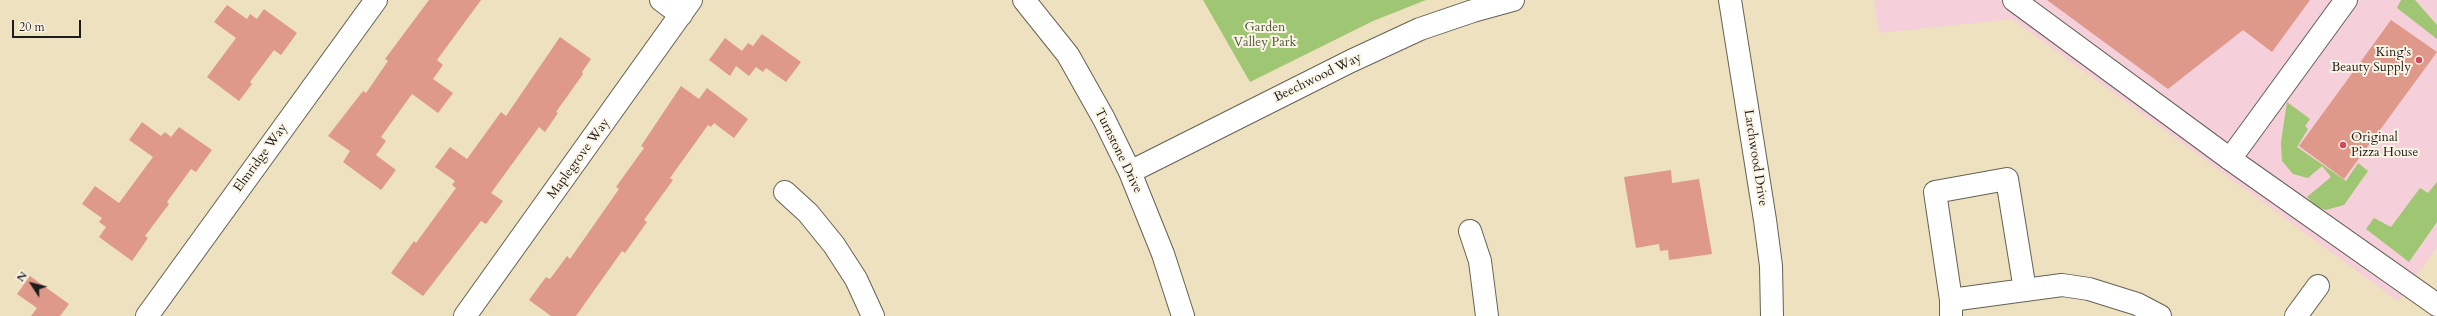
<!DOCTYPE html>
<style>
body{margin:0}
#map{position:relative;width:2437px;height:316px;overflow:hidden;background:#ede1bf;font-family:Cardo,serif}
canvas{display:block}
.north{position:absolute;left:12px;top:264px;width:40px;height:40px;-webkit-text-stroke:3px #fcf5e5;paint-order:stroke;rotate:306deg;font-size:11px;font-weight:700;line-height:16px;text-align:center;color:#1c1c1c}
.north::after{content:'';display:block;margin:auto;width:14px;height:18px;background:#1c1c1c;clip-path:polygon(50% 0,100% 100%,50% 72%,0 100%)}
.scale{position:absolute;left:12px;top:20px;width:69px;height:18px;box-sizing:border-box;border:2px solid #1c1c1c;border-top:0;padding-left:5px;font-size:12px;line-height:14px;white-space:nowrap;color:#1c1c1c;-webkit-text-stroke:3px #fcf5e5;paint-order:stroke}
</style>
<div id="map">
<canvas width="2437" height="316"></canvas>
<div class="north">N</div>
<div class="scale">20 m</div>
</div>
<script>
const ctx = document.querySelector('canvas').getContext('2d');
ctx.lineJoin = 'round';
function fill(path, color) {
  ctx.fillStyle = color;
  ctx.fill(path, 'evenodd');
}
function toPath(rows) {
  const path = new Path2D();
  for (const r of rows) {
    path.moveTo(r[0], r[1]);
    for (let i = 2; i < r.length; i += 2) path.lineTo(r[i], r[i + 1]);
  }
  return path;
}
function strokePath(path, color, width, dash) {
  ctx.strokeStyle = color;
  ctx.lineWidth = width;
  ctx.lineCap = dash ? 'butt' : 'round';
  ctx.setLineDash(dash || []);
  ctx.stroke(path);
}
function write(font, color, halo, rows, align = 'center') {
  ctx.font = font + ' Cardo,serif';
  ctx.lineWidth = 4;
  ctx.setLineDash([]);
  ctx.textBaseline = 'middle';
  ctx.strokeStyle = halo;
  ctx.fillStyle = color;
  for (const [text, x, y, turn = 0] of rows) {
    ctx.save();
    ctx.translate(x, y);
    ctx.rotate((+turn || 0) * Math.PI / 180);
    ctx.textAlign = isNaN(turn) ? turn : align;
    if (halo) ctx.strokeText(text, 0, 0);
    ctx.fillText(text, 0, 0);
    ctx.restore();
  }
}
fill(toPath([
 [1874,0,2437,0,2437,247,2398,301,2012,19,1879,33]
]), '#f5cfd9');
fill(toPath([
 [1203,0,1426,0,1373,21,1250,82],
 [2401,0,2415,0,2437,25,2437,39,2397,8],
 [2287,102,2310,119,2305,126,2308,129,2297,147,2346,181,2358,163,2368,171,2344,205,2326,210,2317,207,2307,197,2331,177,2322,166,2308,178,2293,174,2282,161,2281,142],
 [2437,182,2437,222,2409,262,2366,229,2374,218,2391,227,2420,188,2428,193]
]), '#9fc672');
fill(toPath([
 [429,0,481,0,437,60,443,65,433,79,453,93,438,113,412,94,381,137,386,141,376,155,396,170,381,190,343,162,350,151,328,136,363,91,366,93,388,61,385,59],
 [2047,0,2310,0,2272,52,2243,30,2168,89],
 [227,5,247,19,250,14,257,19,264,9,297,33,281,55,274,50,250,82,252,84,239,101,207,77,236,38,214,22],
 [2391,20,2437,52,2344,179,2299,146],
 [762,34,801,62,786,82,766,68,763,72,756,67,749,76,736,66,730,76,709,60,725,38,742,51,748,43,753,46],
 [560,37,591,59,582,72,583,74,556,112,558,113,545,132,539,127,491,193,503,201,486,224,481,221,423,296,391,273,414,241,416,243,456,188,452,185,455,181,435,167,450,147,467,159,501,112,506,116],
 [681,86,699,99,707,88,748,119,734,138,714,123,711,127,708,125,670,178,673,180,644,220,647,222,625,253,622,251,576,316,551,316,529,300,546,277,550,279,567,256,570,259,619,189,616,187,644,148,641,146],
 [142,122,161,136,165,132,171,137,179,127,212,150,196,172,191,169,167,202,169,204,145,236,148,238,132,261,99,237,106,227,99,222,102,218,82,204,95,186,119,203,153,157,129,140],
 [1671,170,1672,183,1699,179,1712,254,1669,260,1668,250,1660,251,1659,244,1636,248,1624,177],
 [30,276,69,304,60,316,31,316,37,308,17,294]
]), '#df998b');
const minor = toPath([
 [661,0,681,15],
 [1024,0,1068,55,1104,119,1130,172,1163,254,1183,316],
 [1730,0,1765,220,1771,266,1772,316],
 [2014,0,2230,159,2437,305],
 [2230,159,2346,0],
 [1130,172,1351,61,1420,29,1473,11,1513,0],
 [785,192,808,213,834,245,856,279,873,316],
 [1470,231,1480,261,1487,316],
 [1951,300,2062,285,2089,289,2137,304,2160,316],
 [147,316,376,0],
 [465,316,691,0],
 [1951,316,1951,300,1935,192,2007,179,2025,290],
 [2296,316,2318,286]
]);
strokePath(minor, '#656155', 24);
strokePath(minor, '#fff', 22);
for (const [x, y, r, color] of [
 [2419,60,4,"#d1495b"],
 [2343,145,4,"#d1495b"]
]) {
  const dot = new Path2D();
  dot.arc(x, y, r, 0, 2 * Math.PI);
  ctx.fillStyle = color;
  ctx.fill(dot);
  strokePath(dot, '#fcf5e5', 1.5);
}
write('13px', '#4a583a', '#fcf5e5', [
 ["Garden",1265,28],
 ["Valley Park",1265,43]
]);
write('13px', '#1c1c1c', '#fcf5e5', [
 ["King's",2411,53],
 ["Beauty Supply",2411,68],
 ["Original",2351,138,"left"],
 ["Pizza House",2351,153,"left"]
], 'right');
write('13px', '#1c1c1c', '#fcf5e5', [
 ["Beechwood Way",1318,78,-26],
 ["Turnstone Drive",1118,151,64],
 ["Elmridge Way",261,158,-54],
 ["Larchwood Drive",1755,158,81],
 ["Maplegrove Way",579,159,-54]
]);
</script>
